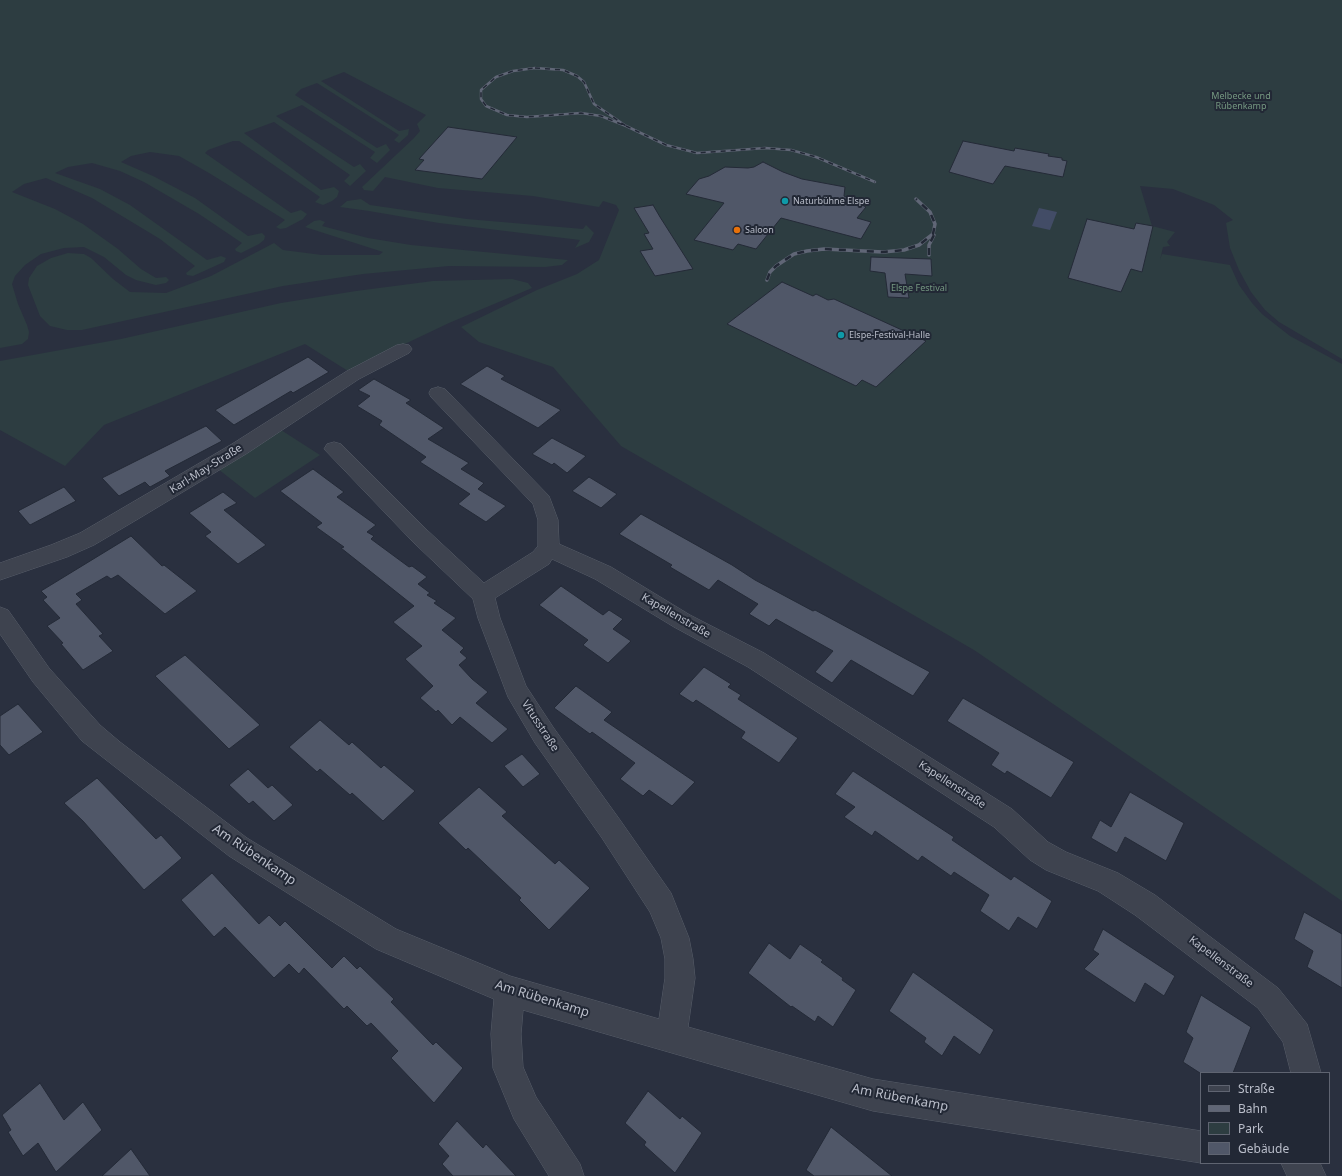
<!DOCTYPE html>
<meta charset="utf-8">
<style>
body{margin:0}
#map{position:relative;width:1342px;height:1176px;overflow:hidden;background:#2a303f;font-family:"Noto Sans",sans-serif}
canvas{display:block}
.legend{position:absolute;left:1200px;top:1072px;width:130px;height:92px;box-sizing:border-box;background:#222835;border:1px solid #5f6471;margin:0;padding:5px 7px;list-style:none;font-size:12px;color:#babeca}
.legend li{display:flex;align-items:center;gap:8px;height:20px}
.legend b{width:20px;border:1px solid #5f6471}
</style>
<div id="map">
<canvas width="1342" height="1176"></canvas>
<ul class="legend">
<li><b style="height:5px;background:#3e434f"></b>Straße</li>
<li><b style="height:5px;background:#606676"></b>Bahn</li>
<li><b style="height:11px;background:#2d3d41"></b>Park</li>
<li><b style="height:11px;background:#505768"></b>Gebäude</li>
</ul>
</div>
<script>
const ctx = document.querySelector('canvas').getContext('2d');
ctx.lineJoin = 'round';
function fill(path, color) {
  ctx.fillStyle = color;
  ctx.fill(path, 'evenodd');
}
function toPath(rows) {
  const path = new Path2D();
  for (const r of rows) {
    path.moveTo(r[0], r[1]);
    for (let i = 2; i < r.length; i += 2) path.lineTo(r[i], r[i + 1]);
  }
  return path;
}
function strokePath(path, color, width, dash) {
  ctx.strokeStyle = color;
  ctx.lineWidth = width;
  ctx.lineCap = dash ? 'butt' : 'round';
  ctx.setLineDash(dash || []);
  ctx.stroke(path);
}
function write(font, color, halo, rows, align = 'center') {
  ctx.font = font + ' "Noto Sans",sans-serif';
  ctx.lineWidth = 4;
  ctx.setLineDash([]);
  ctx.textBaseline = 'middle';
  ctx.strokeStyle = halo;
  ctx.fillStyle = color;
  for (const [text, x, y, turn = 0] of rows) {
    ctx.save();
    ctx.translate(x, y);
    ctx.rotate((+turn || 0) * Math.PI / 180);
    ctx.textAlign = isNaN(turn) ? turn : align;
    if (halo) ctx.strokeText(text, 0, 0);
    ctx.fillText(text, 0, 0);
    ctx.restore();
  }
}
fill(toPath([
 [0,0,1342,0,1342,359,1279,322,1265,310,1251,292,1239,270,1230,248,1226,223,1233,220,1214,205,1173,189,1140,186,1152,226,1175,232,1167,242,1170,246,1163,247,1160,260,1162,254,1230,265,1239,285,1252,303,1262,314,1290,336,1342,364,1342,901,974,650,621,446,553,367,479,342,461,327,537,290,577,274,599,260,619,210,616,205,603,201,599,207,533,196,438,188,385,177,373,191,364,190,362,187,414,138,420,131,417,124,426,115,344,72,321,81,399,131,409,129,408,135,399,143,394,140,399,135,317,83,301,89,295,95,377,148,386,144,390,150,377,163,370,158,375,152,302,105,276,116,354,167,360,164,366,171,350,186,344,181,350,175,274,122,244,133,321,190,334,187,339,191,337,197,332,201,323,205,315,202,320,197,239,141,233,141,208,150,205,153,291,213,301,210,307,214,303,219,286,228,280,229,276,227,285,220,209,173,179,156,150,152,131,156,121,162,153,176,195,198,248,236,262,233,265,236,264,240,259,244,241,253,236,251,235,249,242,243,199,214,144,182,120,171,92,163,68,167,55,173,100,189,130,205,207,260,221,256,226,258,224,262,193,276,187,275,186,273,195,266,160,239,92,198,46,178,24,184,12,192,55,209,83,224,118,249,141,269,156,278,166,277,169,280,166,283,156,285,136,280,126,275,104,257,84,247,64,248,41,254,25,265,15,276,12,284,18,304,27,325,29,332,28,339,22,344,0,348],
 [361,199,370,205,467,219,583,229,586,225,594,233,589,242,575,248,580,240,439,223,369,211,340,207,347,201],
 [320,220,325,222,322,226,368,238,411,245,568,260,562,265,545,267,449,266,363,274,283,286,82,330,67,330,50,326,40,316,28,285,29,278,37,266,51,258,68,253,84,254,91,258,113,279,130,292,166,293,211,276,274,243,283,250,322,255,379,255,383,252,305,227,314,221],
 [512,279,528,283,532,288,449,323,348,371,305,344,104,425,65,466,0,430,0,361,121,339,281,303,356,291,433,281],
 [281,430,320,455,255,498,218,469]
]), '#2d3d41');
fill(toPath([
 [1039,208,1057,212,1050,230,1032,226]
]), '#424c66');
const building = toPath([
 [448,127,517,137,482,179,415,170,424,160,419,159,448,127],
 [963,141,1014,151,1015,148,1049,154,1048,156,1062,158,1062,160,1067,161,1063,177,1005,166,993,184,949,172,963,141],
 [763,162,783,172,802,179,845,187,844,196,866,207,857,218,871,222,861,239,781,218,756,249,738,244,733,250,694,240,724,203,686,194,699,179,709,176,725,167,748,168,754,167,763,162],
 [653,205,660,217,693,269,655,276,640,251,653,249,644,234,649,233,634,208,653,205],
 [1087,219,1134,229,1136,223,1153,226,1142,272,1131,269,1121,292,1068,278,1087,219],
 [871,257,931,259,932,276,905,274,909,298,888,297,885,273,870,271,871,257],
 [782,282,813,296,816,294,828,300,834,299,926,341,876,387,862,380,856,386,727,324,782,282],
 [308,357,329,372,293,393,291,391,234,425,215,410,308,357],
 [487,366,505,376,501,379,561,410,538,428,460,384,487,366],
 [374,379,411,400,406,403,444,428,428,439,469,463,461,469,484,483,478,489,506,506,486,522,458,504,470,494,420,462,426,457,379,425,382,421,357,406,370,396,358,390,374,379],
 [206,426,222,441,165,471,170,476,150,487,145,482,119,496,102,478,206,426],
 [552,438,586,456,567,473,554,463,552,465,532,454,552,438],
 [313,469,344,492,337,497,376,525,367,532,374,536,371,539,409,567,412,566,427,577,418,584,430,593,427,595,437,601,434,603,456,618,442,630,464,648,460,652,467,658,459,665,472,679,488,692,476,703,508,729,492,743,460,717,452,725,438,710,436,712,420,698,433,686,405,659,422,646,393,622,414,606,341,548,344,547,316,527,322,523,280,491,313,469],
 [589,477,617,494,601,508,572,491,589,477],
 [64,487,76,501,30,525,18,511,64,487],
 [223,492,237,503,224,510,266,545,238,564,205,536,211,532,189,513,223,492],
 [641,514,732,565,755,580,813,611,815,610,930,672,913,696,851,660,832,683,815,672,833,651,776,619,769,626,749,614,758,604,718,580,709,590,670,567,672,565,619,534,641,514],
 [131,536,162,566,164,565,197,591,165,614,118,575,111,579,107,576,76,594,82,600,76,604,103,634,99,636,113,651,83,670,61,644,63,643,47,626,60,618,43,600,47,597,41,591,131,536],
 [561,586,603,615,609,610,623,619,613,629,631,641,608,663,583,645,588,640,539,605,561,586],
 [185,655,260,725,229,749,155,676,185,655],
 [704,667,731,684,728,687,741,695,738,699,798,738,779,763,741,738,745,732,696,700,693,703,679,694,704,667],
 [576,686,612,712,604,720,695,782,672,806,649,790,643,796,620,779,635,763,592,732,590,734,554,708,576,686],
 [963,698,1074,762,1051,798,1007,771,1005,774,991,765,999,753,947,721,963,698],
 [18,704,43,732,9,755,0,745,0,716,18,704],
 [320,720,349,745,352,742,381,768,384,765,415,791,383,821,352,793,350,795,320,769,317,772,289,747,320,720],
 [522,754,540,774,523,787,504,766,522,754],
 [248,769,268,788,272,785,293,805,274,821,253,801,249,804,229,785,248,769],
 [853,771,954,837,952,840,1011,880,1014,876,1052,901,1037,929,1018,917,1009,931,980,911,989,895,954,872,951,876,922,856,918,861,875,831,872,836,844,817,855,807,835,794,853,771],
 [97,778,156,839,161,835,182,858,144,890,83,821,64,803,97,778],
 [479,787,507,812,502,816,555,864,559,860,590,888,549,930,519,900,521,898,468,848,466,850,438,823,479,787],
 [1130,792,1184,823,1166,861,1125,837,1117,853,1091,838,1100,820,1111,827,1130,792],
 [212,873,259,924,269,915,280,926,285,921,332,968,344,956,357,969,360,966,394,999,391,1002,433,1045,436,1042,463,1068,434,1103,391,1058,398,1051,371,1023,367,1026,347,1006,344,1009,304,968,299,974,289,964,274,978,225,927,214,937,181,900,212,873],
 [1304,912,1342,934,1342,988,1307,967,1313,951,1294,939,1304,912],
 [1103,929,1175,976,1164,996,1145,983,1135,1003,1084,969,1099,954,1093,950,1103,929],
 [769,943,790,959,800,944,823,960,821,962,843,978,842,980,856,990,833,1027,818,1016,815,1022,792,1006,791,1007,748,973,769,943],
 [913,972,994,1030,980,1055,954,1036,942,1056,924,1042,926,1038,889,1011,913,972],
 [1201,995,1251,1027,1233,1073,1200,1073,1183,1062,1193,1038,1186,1032,1201,995],
 [40,1083,64,1120,83,1102,102,1130,56,1172,38,1143,23,1156,8,1132,11,1130,2,1115,40,1083],
 [648,1091,680,1119,682,1116,702,1133,675,1173,644,1145,646,1142,625,1123,648,1091],
 [457,1121,483,1148,486,1144,516,1176,453,1176,442,1164,449,1156,438,1144,457,1121],
 [831,1127,892,1176,814,1176,806,1170,831,1127],
 [131,1149,150,1176,102,1176,131,1149]
]);
fill(building, '#505768');
strokePath(building, '#242a37', 1);
const minor = toPath([
 [403,344,409,345,412,349,409,353,359,379,246,454,138,519,94,545,67,557,0,580,0,563,51,545,80,533,232,444,347,371,397,345,403,344],
 [438,387,445,389,549,496,558,520,559,544,611,567,690,615,764,653,1012,809,1048,842,1066,852,1118,873,1155,895,1278,988,1307,1024,1321,1073,1291,1073,1283,1042,1258,1008,1135,915,1098,891,1046,870,1030,860,994,827,748,667,674,627,595,579,552,559,549,564,495,598,500,618,526,686,553,727,620,820,671,893,689,938,693,959,695,978,688,1027,873,1079,1201,1131,1201,1163,873,1111,523,1010,521,1034,523,1067,536,1097,580,1164,584,1176,549,1176,514,1119,493,1068,491,1034,494,999,376,949,229,856,82,741,33,682,0,634,0,607,8,610,49,668,100,725,120,742,247,838,396,929,510,976,659,1019,665,978,665,959,661,938,650,912,602,838,535,743,508,697,478,618,473,599,413,542,324,449,327,444,334,442,341,444,427,530,484,583,533,552,538,546,538,520,533,504,431,397,429,393,431,389,438,387],
 [1281,1163,1320,1163,1326,1176,1287,1176,1281,1163]
]);
strokePath(minor, '#585e6a', 1);
fill(minor, '#3e434f');
const railFar1 = toPath([
 [535,68,563,70,577,76,584,82,594,104,626,126,601,116,581,113,527,117,507,115,486,106,481,99,481,90,496,77,513,71,535,68],
 [626,126,666,145,697,153,765,148,791,150,816,157,875,182]
]);
const rail = toPath([
 [929,255,929,245,934,235],
 [767,280,770,272,776,266,794,254,807,251,824,249,883,252,904,250,919,245,933,234,935,224,930,212,916,199]
]);
strokePath(railFar1, '#606676', 2.5);
strokePath(rail, '#606676', 3.5);
strokePath(railFar1, '#222835', 1.5, [5]);
strokePath(rail, '#222835', 2.5, [7]);
for (const [x, y, r, color] of [
 [785,201,4,"#0f9aa8"],
 [737,230,4,"#e8710a"],
 [841,335,4,"#0f9aa8"]
]) {
  const dot = new Path2D();
  dot.arc(x, y, r, 0, 2 * Math.PI);
  ctx.fillStyle = color;
  ctx.fill(dot);
  strokePath(dot, '#222835', 1.5);
}
write('9px', '#759881', '#222835', [
 ["Melbecke und",1241,96],
 ["Rübenkamp",1241,106],
 ["Elspe Festival",919,288]
]);
write('9px', '#babeca', '#222835', [
 ["Naturbühne Elspe",793,201],
 ["Saloon",745,230],
 ["Elspe-Festival-Halle",849,335]
], 'left');
write('11px', '#babeca', '#222835', [
 ["Karl-May-Straße",206,469,-32],
 ["Kapellenstraße",676,616,30],
 ["Vitusstraße",540,726,57],
 ["Kapellenstraße",952,785,33],
 ["Kapellenstraße",1221,962,37]
]);
write('13px', '#babeca', '#222835', [
 ["Am Rübenkamp",254,855,34],
 ["Am Rübenkamp",542,999,17],
 ["Am Rübenkamp",900,1098,11]
]);
</script>
